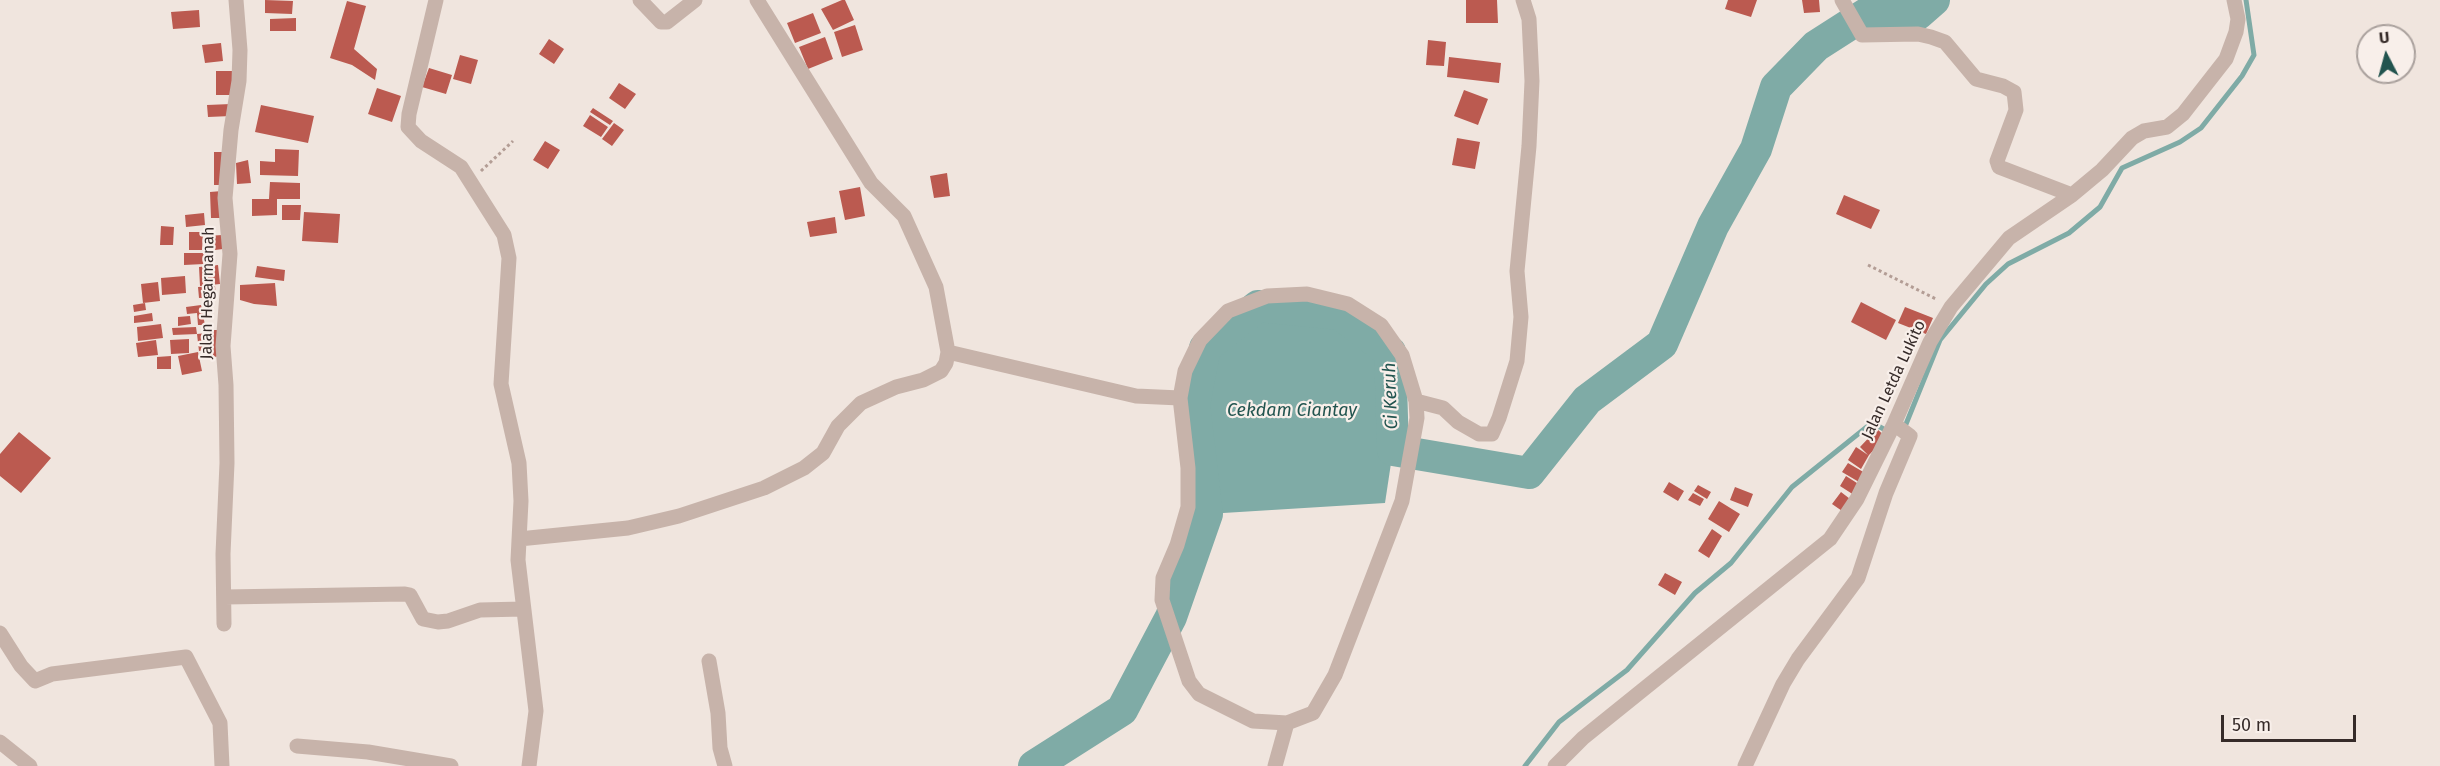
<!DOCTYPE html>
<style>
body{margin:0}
#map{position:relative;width:2440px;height:766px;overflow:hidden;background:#f0e5de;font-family:"Fira Sans",sans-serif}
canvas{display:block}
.north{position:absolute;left:2356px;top:24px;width:60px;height:60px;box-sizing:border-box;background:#f8efea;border:2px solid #aaa19d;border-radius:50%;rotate:354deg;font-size:16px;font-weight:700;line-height:24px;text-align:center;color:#362b29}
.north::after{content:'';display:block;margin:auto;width:21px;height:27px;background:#22544f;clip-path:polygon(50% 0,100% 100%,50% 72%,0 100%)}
.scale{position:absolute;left:2221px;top:715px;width:135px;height:27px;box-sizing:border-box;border:3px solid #362b29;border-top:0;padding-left:8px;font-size:18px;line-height:21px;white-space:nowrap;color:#362b29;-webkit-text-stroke:4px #f8efea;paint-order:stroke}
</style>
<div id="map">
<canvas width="2440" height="766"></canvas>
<div class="north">U</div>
<div class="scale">50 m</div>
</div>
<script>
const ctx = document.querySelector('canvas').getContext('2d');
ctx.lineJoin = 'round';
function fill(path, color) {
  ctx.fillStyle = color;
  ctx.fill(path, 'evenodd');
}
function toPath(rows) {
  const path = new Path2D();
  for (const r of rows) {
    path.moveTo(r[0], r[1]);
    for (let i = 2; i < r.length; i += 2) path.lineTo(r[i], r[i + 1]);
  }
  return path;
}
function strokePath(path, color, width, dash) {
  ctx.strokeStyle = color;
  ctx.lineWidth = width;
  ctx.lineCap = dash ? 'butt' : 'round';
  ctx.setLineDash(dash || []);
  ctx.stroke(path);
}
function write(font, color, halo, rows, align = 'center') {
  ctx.font = font + ' "Fira Sans",sans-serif';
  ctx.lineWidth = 4.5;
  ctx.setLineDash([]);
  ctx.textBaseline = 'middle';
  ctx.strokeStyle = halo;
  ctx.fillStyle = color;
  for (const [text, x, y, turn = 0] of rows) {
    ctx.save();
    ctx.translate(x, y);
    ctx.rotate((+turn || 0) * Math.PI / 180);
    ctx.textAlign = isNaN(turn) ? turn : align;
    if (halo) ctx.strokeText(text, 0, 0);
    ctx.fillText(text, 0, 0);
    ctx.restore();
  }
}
fill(toPath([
 [1258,306,1340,314,1388,352,1393,450,1385,503,1207,514,1197,491,1194,405,1205,348]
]), '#7faba6');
strokePath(toPath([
 [1904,429,1940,340,1986,284,2008,264,2069,233,2100,207,2122,168,2180,142,2201,128,2242,76,2254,55,2246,0],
 [1525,766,1559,722,1627,670,1695,593,1731,563,1792,487,1868,426,1880,427,1889,432]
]), '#7faba6', 5);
strokePath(toPath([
 [1034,766,1122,710,1171,617,1207,514,1194,405,1205,348,1258,306,1340,314,1390,352,1393,450,1529,473,1587,400,1662,344,1713,226,1756,149,1776,87,1816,46,1866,14,1918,14,1934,0]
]), '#7faba6', 32);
fill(toPath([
 [265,0,293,1,292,14,265,13],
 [842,0,845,0,854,20,833,30,821,9],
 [1466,0,1497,0,1498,23,1466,23],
 [1728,0,1757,0,1751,17,1725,9],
 [1802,0,1819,0,1820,12,1804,13],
 [347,1,366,6,354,49,377,69,375,80,352,65,330,58],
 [199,10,200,27,173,29,171,12],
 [813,13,821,33,795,43,787,23],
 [296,18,296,31,270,31,270,19],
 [855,25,863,50,842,57,834,32],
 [825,37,833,59,808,69,799,47],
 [549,39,564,49,554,64,539,54],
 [1428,40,1446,42,1444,66,1426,65],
 [221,43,223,61,205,63,202,45],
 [460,55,478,60,471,84,453,79],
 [1449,57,1501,63,1499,83,1447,77],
 [429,68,452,75,446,94,422,87],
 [216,71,234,71,234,95,216,95],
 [619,83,636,94,625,109,609,98],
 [377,88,401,96,392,122,368,114],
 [1464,90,1488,99,1478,125,1454,116],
 [231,104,231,116,208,117,207,105],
 [261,105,314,116,308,143,255,132],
 [593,108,613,121,610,125,590,112],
 [590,115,608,127,601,137,583,126],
 [614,123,624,130,612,146,602,139],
 [1457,138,1480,142,1475,169,1452,165],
 [545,141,560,150,548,169,533,160],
 [275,149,299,150,298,176,260,175,260,161,275,162],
 [214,152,224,152,224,185,214,185],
 [248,160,251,183,237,184,236,163],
 [947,173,950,196,934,198,930,176],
 [270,182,300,183,300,199,277,199,277,215,252,216,252,199,269,199],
 [860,187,865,216,845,220,839,191],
 [222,191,223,218,211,218,210,192],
 [1844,195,1880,210,1871,229,1836,214],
 [282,205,301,205,300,220,282,220],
 [304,212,340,214,338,243,302,241],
 [204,213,205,225,186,227,185,215],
 [835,217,837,233,810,237,807,222],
 [161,226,174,227,173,245,160,245],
 [189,232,203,232,202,250,189,250],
 [222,235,223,249,207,251,207,236],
 [184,253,204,253,204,264,184,265],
 [218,265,220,284,200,286,199,267],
 [257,266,285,270,284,281,255,277],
 [185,276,186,293,162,295,161,278],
 [158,282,160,301,143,303,141,284],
 [275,283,277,306,254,304,240,300,240,285],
 [215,286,216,297,199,298,198,287],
 [1861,302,1896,320,1886,340,1851,322],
 [145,303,146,310,134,312,133,305],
 [201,305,205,325,198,325,197,313,187,314,186,307],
 [1905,307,1933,318,1926,334,1898,323],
 [152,313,153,321,134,323,134,316],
 [190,316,191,324,178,326,178,317],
 [161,324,163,338,138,341,137,327],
 [196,327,197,334,173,335,172,328],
 [212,330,219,330,221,356,213,357],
 [208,333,210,349,199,351,197,334],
 [189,339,189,353,171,354,170,340],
 [156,340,158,355,138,357,136,343],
 [198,352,202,371,182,375,178,356],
 [171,356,171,369,157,369,157,357],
 [1877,429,1886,437,1869,455,1861,469,1848,460,1856,447,1868,455,1860,447],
 [19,432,51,458,21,493,0,476,0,454],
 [1848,463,1865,473,1859,482,1842,472],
 [1846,476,1860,485,1854,495,1840,486],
 [1669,482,1684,491,1678,501,1663,492],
 [1698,485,1711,492,1707,499,1694,491],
 [1735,487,1753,494,1748,507,1730,500],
 [1841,492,1854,502,1845,513,1832,504],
 [1693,493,1704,499,1700,506,1688,500],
 [1719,501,1740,514,1729,532,1708,519],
 [1712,529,1722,536,1709,558,1698,551],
 [1665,573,1682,582,1675,595,1658,585]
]), '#bb5a50');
strokePath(toPath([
 [481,171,513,141],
 [1868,265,1936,299]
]), '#b39d95', 3, [3, 3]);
strokePath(toPath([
 [436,0,409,114,408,127,421,141,461,167,504,235,509,258,501,384,519,463,521,501,518,560,536,711,529,766],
 [640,0,661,22,667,22,695,0],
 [1842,0,1862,35,1918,34,1931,37,1945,42,1976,79,2003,86,2014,92,2016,110,1997,161,1999,167,2072,195],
 [1307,294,1348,304,1381,325,1402,355,1416,401,1417,418,1402,501,1335,675,1313,713,1287,723,1253,721,1199,694,1189,681,1162,600,1163,578,1177,545,1188,507,1188,468,1180,398,1185,371,1200,340,1228,311,1267,296,1307,294],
 [948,352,1136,396,1180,398],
 [1416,401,1443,408,1458,422,1479,434,1492,434,1499,418,1517,361,1521,317,1517,271,1529,146,1532,81,1529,19,1523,0],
 [519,539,628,528,679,516,764,488,804,468,823,453,838,426,861,403,896,387,923,380,941,371,946,363,948,352,936,287,904,216,871,183,757,0],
 [225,597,405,594,410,595,423,619,438,622,448,621,480,610,523,609],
 [224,624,223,554,227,463,226,385,223,346,230,254,225,198,231,130,239,81,240,50,236,0],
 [0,633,21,666,35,681,52,674,186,657,220,723,222,766],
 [709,661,718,713,720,748,725,766],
 [0,742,30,766],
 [297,746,368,752,451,766],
 [1275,766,1287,723],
 [1555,766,1583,738,1830,539,1857,499,1894,424,1930,342,1951,307,2009,238,2072,195,2102,170,2132,138,2144,131,2167,127,2183,114,2226,59,2236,32,2238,19,2234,0],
 [1745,766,1783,684,1798,659,1858,578,1886,493,1910,436,1894,424]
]), '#c7b3aa', 15);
write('16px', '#362b29', '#f8efea', [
 ["Jalan Hegarmanah",208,293,-89],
 ["Jalan Letda Lukito",1894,380,-65]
]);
write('italic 18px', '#22544f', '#f8efea', [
 ["Ci Keruh",1391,396,-92],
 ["Cekdam Ciantay",1292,411]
]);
</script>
